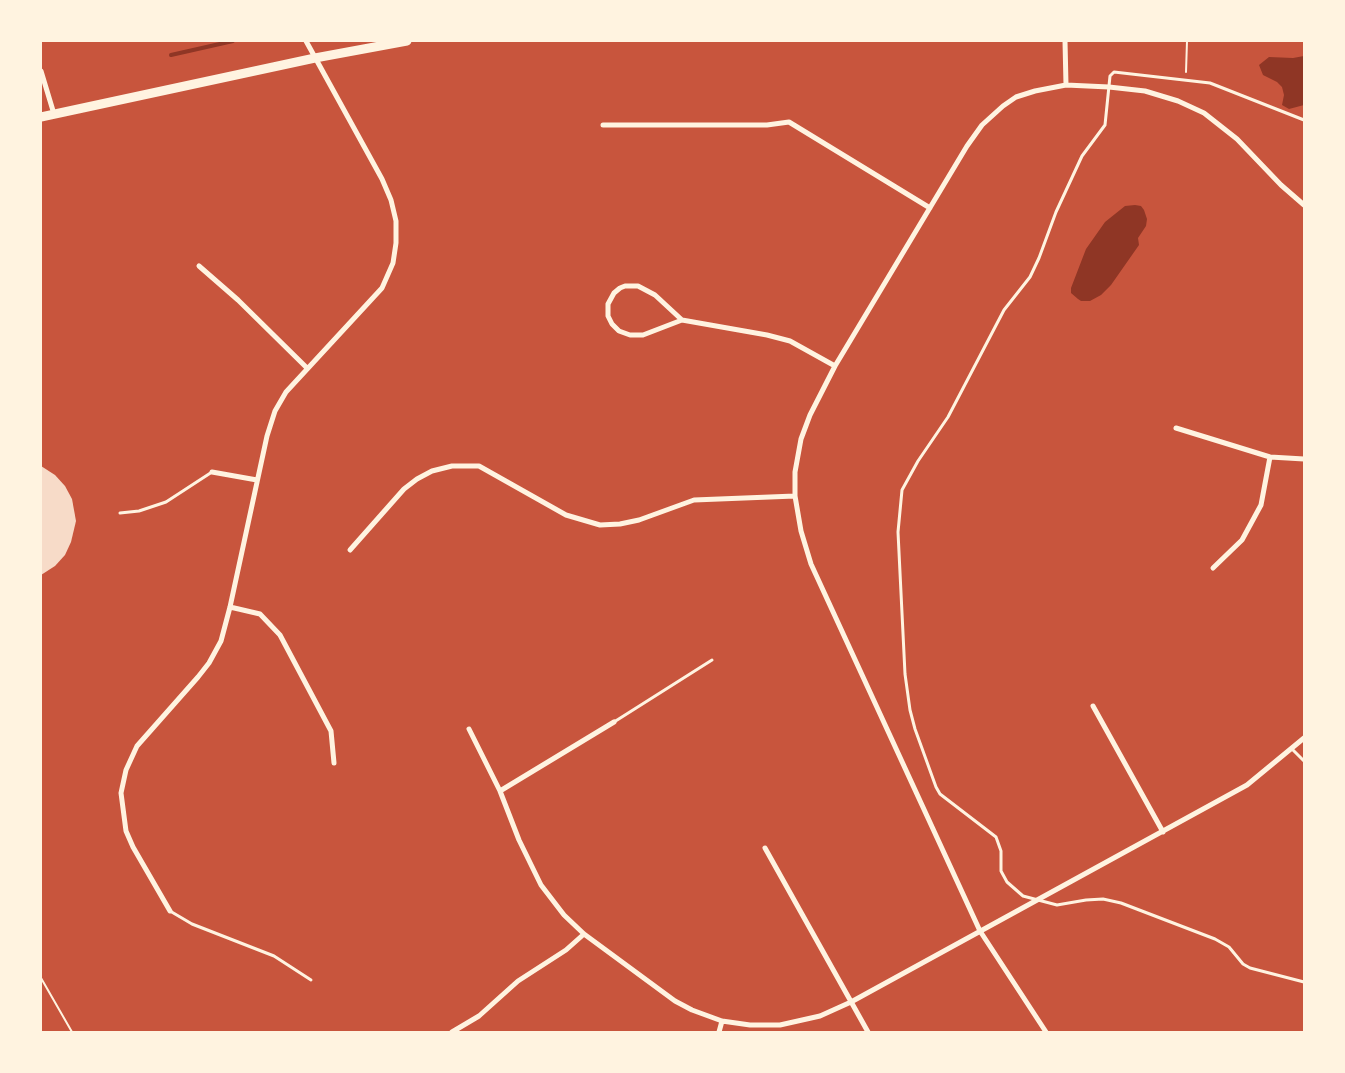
<!DOCTYPE html>
<style>
body{margin:0}
#map{position:relative;width:1345px;height:1073px;overflow:hidden;background:#c8553d;font-family:"Sofia Sans Condensed",sans-serif}
canvas{display:block}
.frame{position:absolute;inset:0;border:42px solid #fff3e0;pointer-events:none}
</style>
<div id="map">
<canvas width="1345" height="1073"></canvas>
<div class="frame"></div>
</div>
<script>
const ctx = document.querySelector('canvas').getContext('2d');
ctx.lineJoin = 'round';
function fill(path, color) {
  ctx.fillStyle = color;
  ctx.fill(path, 'evenodd');
}
function toPath(rows) {
  const path = new Path2D();
  for (const r of rows) {
    path.moveTo(r[0], r[1]);
    for (let i = 2; i < r.length; i += 2) path.lineTo(r[i], r[i + 1]);
  }
  return path;
}
function strokePath(path, color, width, dash) {
  ctx.strokeStyle = color;
  ctx.lineWidth = width;
  ctx.lineCap = dash ? 'butt' : 'round';
  ctx.setLineDash(dash || []);
  ctx.stroke(path);
}
fill(toPath([
 [1304,56,1304,105,1289,109,1282,105,1284,95,1282,87,1277,82,1263,75,1259,65,1269,57,1293,58],
 [1135,205,1141,206,1144,210,1147,219,1146,226,1138,238,1139,245,1111,285,1101,295,1090,301,1081,301,1078,299,1071,293,1071,288,1086,249,1105,222,1125,206]
]), '#8f3625');
strokePath(toPath([
 [171,55,233,41]
]), '#8f3625', 4);
fill(toPath([
 [41,466,55,475,65,486,72,499,76,521,71,542,65,555,55,566,41,575]
]), '#f7dbc8');
strokePath(toPath([
 [1186,72,1187,41],
 [41,978,72,1032]
]), '#fff3e0', 2);
strokePath(toPath([
 [1304,120,1210,83,1114,72,1110,76,1105,125,1082,156,1056,212,1039,258,1030,277,1004,310,948,417,918,461,902,490,898,532,905,674,910,710,915,729,936,787,940,794,996,837,1001,851,1001,871,1007,882,1023,896,1057,905,1086,900,1103,899,1121,903,1215,939,1229,947,1243,964,1250,968,1304,982],
 [120,513,139,511,166,502,212,472],
 [614,722,712,660],
 [1292,749,1304,761],
 [170,911,192,924,274,956,311,980]
]), '#fff3e0', 3);
strokePath(toPath([
 [1065,41,1066,85],
 [41,71,54,114],
 [603,125,767,125,789,122,930,208],
 [199,266,238,300,307,368],
 [682,320,655,295,638,286,625,286,620,288,614,293,608,304,608,316,612,324,619,331,630,335,643,335,682,320,767,335,790,341,835,366],
 [1176,428,1270,457,1304,459],
 [212,472,257,480],
 [350,550,404,489,417,479,432,471,452,466,479,466,566,515,600,525,620,524,639,520,694,500,795,496],
 [1213,568,1242,540,1261,505,1270,457],
 [230,607,260,614,280,635,331,731,334,763],
 [1093,706,1163,832],
 [469,729,500,791,519,840,541,885,564,915,584,934,675,1001,692,1010,722,1021,750,1025,780,1025,820,1016,851,1002,1247,785,1304,738],
 [500,791,614,722],
 [765,848,868,1032],
 [170,911,133,847,126,831,121,793,126,770,137,746,198,677,209,663,221,641,230,607,267,436,275,411,286,392,382,288,393,263,396,243,396,221,391,200,382,179,306,41],
 [452,1032,479,1016,518,981,566,950,584,934],
 [719,1032,722,1021],
 [1046,1032,980,931,811,564,801,531,795,496,795,472,801,439,810,415,835,366,967,146,982,125,1003,106,1016,97,1035,91,1066,85,1109,87,1145,91,1178,101,1204,113,1237,139,1281,185,1304,205]
]), '#fff3e0', 5);
strokePath(toPath([
 [41,117,315,58,407,41]
]), '#fff3e0', 9);
</script>
